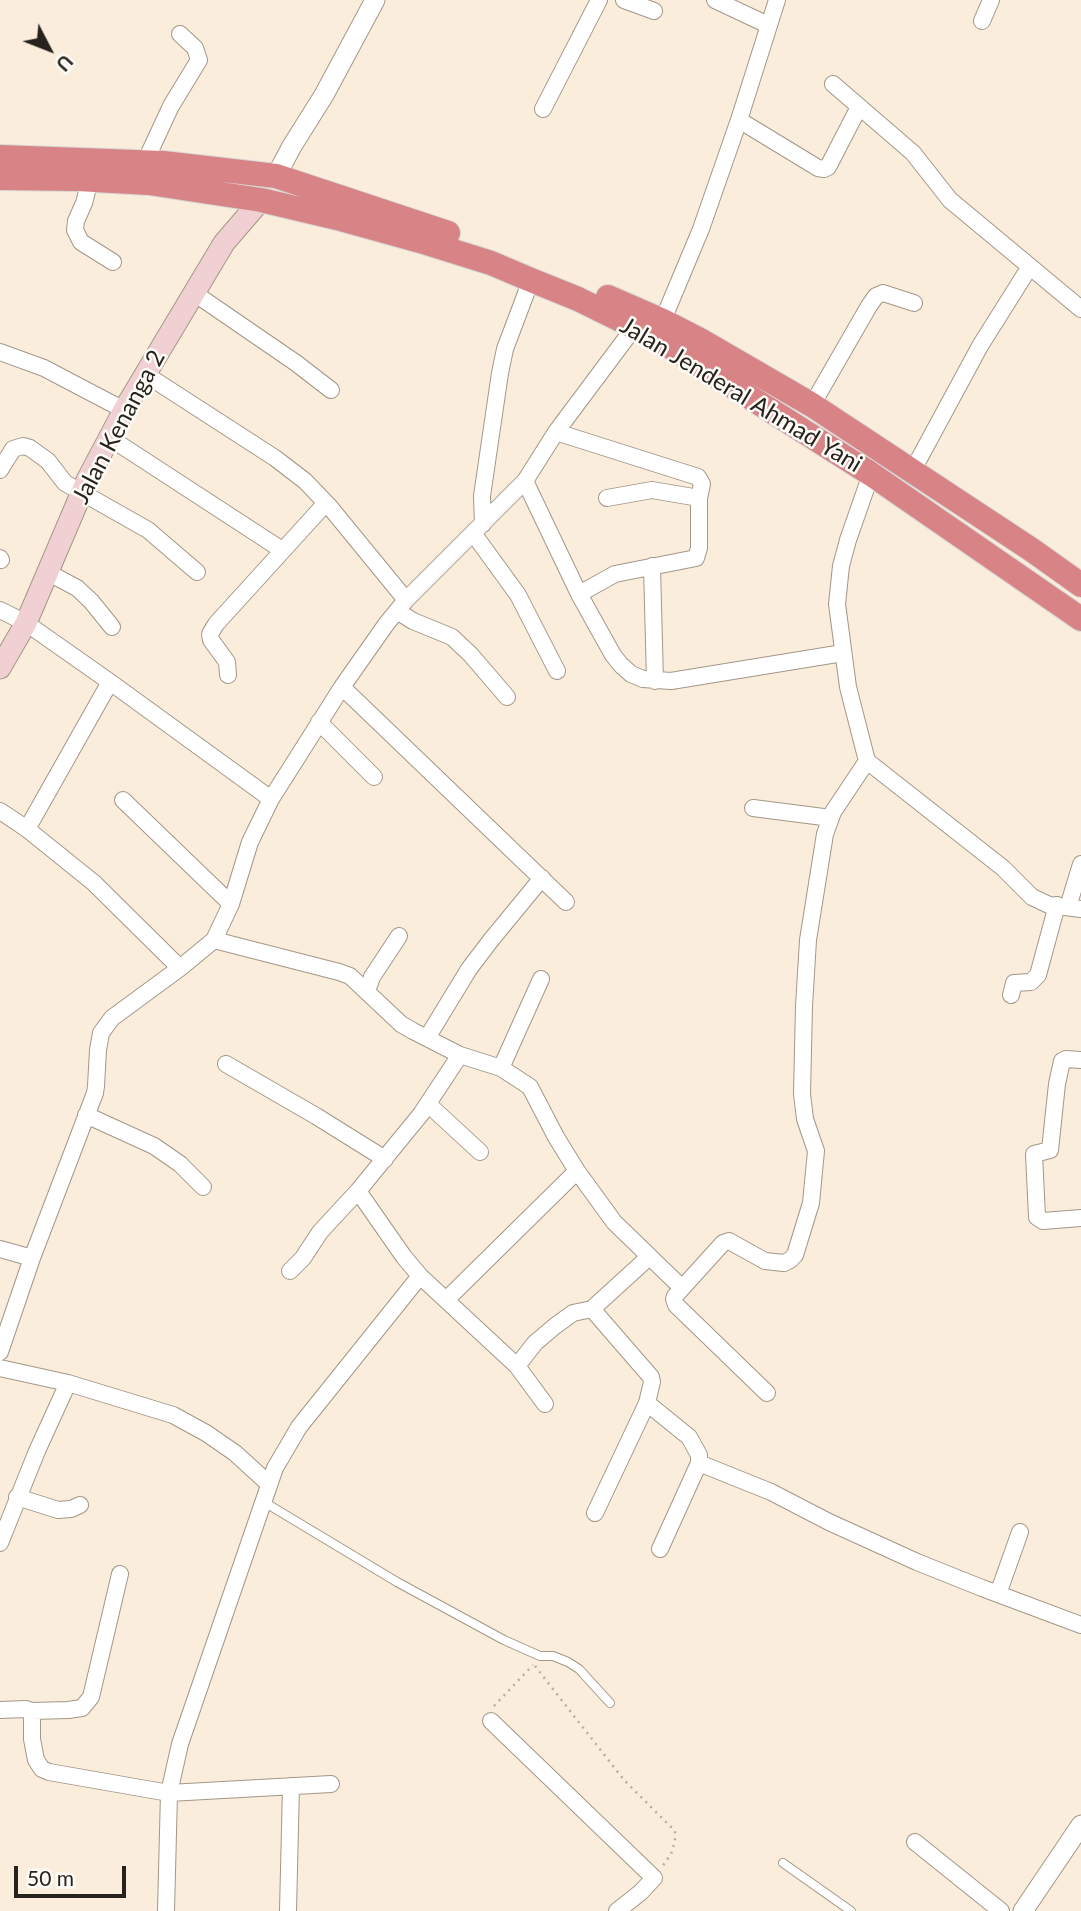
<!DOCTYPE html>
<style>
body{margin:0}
#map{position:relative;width:1081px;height:1911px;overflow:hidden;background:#faeddc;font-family:Lato,sans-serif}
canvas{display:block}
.north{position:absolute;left:14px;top:14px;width:70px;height:70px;-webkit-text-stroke:5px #fefcf8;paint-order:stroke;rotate:132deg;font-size:19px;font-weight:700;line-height:28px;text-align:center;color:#27231c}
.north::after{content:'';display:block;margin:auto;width:24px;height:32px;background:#27231c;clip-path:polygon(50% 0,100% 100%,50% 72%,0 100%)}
.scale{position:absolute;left:14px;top:1866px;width:112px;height:32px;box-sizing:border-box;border:4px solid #27231c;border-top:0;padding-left:9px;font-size:21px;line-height:24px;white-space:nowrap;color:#27231c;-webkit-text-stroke:5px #fefcf8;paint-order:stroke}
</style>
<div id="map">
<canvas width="1081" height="1911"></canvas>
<div class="north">U</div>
<div class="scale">50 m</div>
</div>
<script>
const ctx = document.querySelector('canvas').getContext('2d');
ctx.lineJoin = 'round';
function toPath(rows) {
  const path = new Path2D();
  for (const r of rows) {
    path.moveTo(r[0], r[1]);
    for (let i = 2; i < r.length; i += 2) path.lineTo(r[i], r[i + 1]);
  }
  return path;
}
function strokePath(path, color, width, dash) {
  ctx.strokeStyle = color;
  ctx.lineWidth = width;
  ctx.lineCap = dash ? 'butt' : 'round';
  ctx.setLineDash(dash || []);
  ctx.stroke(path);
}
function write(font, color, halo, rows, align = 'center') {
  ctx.font = font + ' Lato,sans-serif';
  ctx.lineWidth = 5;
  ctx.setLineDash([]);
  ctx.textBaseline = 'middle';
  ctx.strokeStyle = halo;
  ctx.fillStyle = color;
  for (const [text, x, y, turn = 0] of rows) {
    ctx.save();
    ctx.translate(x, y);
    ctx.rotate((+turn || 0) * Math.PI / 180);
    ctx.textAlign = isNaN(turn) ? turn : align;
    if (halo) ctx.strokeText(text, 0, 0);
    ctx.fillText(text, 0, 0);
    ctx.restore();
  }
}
const service = toPath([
 [264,1502,397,1582,504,1640,540,1656,553,1656,568,1662,579,1669,610,1703],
 [783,1863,851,1911]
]);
const minor = toPath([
 [624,0,654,11],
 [715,0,768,25],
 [982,21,991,0],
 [833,84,913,153,950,200,1081,309],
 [543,109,599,0],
 [739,120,818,168,824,169,828,167,859,107],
 [145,162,171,106,199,60,195,48,180,34],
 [90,180,84,203,76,221,75,230,81,242,113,262],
 [194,293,296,363,331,390],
 [660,327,701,229,739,120,777,0],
 [0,352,44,368,124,410],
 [145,374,275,458,305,481,329,506,406,600],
 [812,405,869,306,876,296,883,293,914,303],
 [556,432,698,477,702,484,699,498,699,548,696,558,615,574,579,594],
 [110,438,282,550],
 [0,470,13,449,23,446,30,448,48,461,65,483,148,530,197,572],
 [913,470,980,346,1029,268],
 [525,481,579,594,613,655,621,665,631,674,643,679,671,681,843,653],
 [607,498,652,490,699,498],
 [483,524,482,496,500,373,505,349,531,280],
 [473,533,518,595,557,671],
 [0,558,1,560],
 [652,566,655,681],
 [47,572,77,588,91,601,112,627],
 [0,610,26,623,110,682,271,799],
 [397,611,413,621,452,637,471,655,507,697],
 [228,675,227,662,211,640,210,634,216,624,326,503],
 [342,687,566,902],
 [319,722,374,777],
 [867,761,1003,868,1032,897,1049,905,1081,909],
 [123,800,231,904],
 [753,808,831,818],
 [0,811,27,829,94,883,180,968],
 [27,829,110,682],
 [1068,907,1081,864],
 [214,940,339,972,350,976,401,1024,413,1031,460,1055,501,1068,521,1081,530,1087,556,1137,577,1171,614,1222,682,1288],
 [367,991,372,977,399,936],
 [1011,995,1014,983,1031,982,1038,975,1057,905],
 [427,1038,469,969,491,940,542,878],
 [1081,1060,1066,1059,1062,1061,1057,1084,1050,1150,1034,1154,1037,1217,1043,1221,1081,1218],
 [226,1064,316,1116,385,1159],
 [501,1068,541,979],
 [428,1104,480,1152],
 [86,1115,154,1146,180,1164,203,1187],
 [358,1191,404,1257,420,1276,517,1366,535,1343,555,1326,573,1313,592,1309,649,1257],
 [0,1249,32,1258],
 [290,1271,303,1258,320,1232,358,1191,421,1114,460,1055],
 [446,1300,577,1171],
 [592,1309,651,1377,652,1382,647,1403,595,1513],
 [0,1352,32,1258,95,1093,96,1086,98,1050,101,1033,112,1018,180,968,214,940,231,904,250,842,271,799,342,687,387,623,406,600,525,481,556,432,639,321],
 [517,1366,545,1404],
 [0,1368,68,1383,173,1415,206,1433,235,1453,269,1484],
 [767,1393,676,1305,674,1299,675,1296,723,1243,729,1241,765,1261,784,1263,790,1260,795,1255,811,1203,816,1151,805,1119,802,1094,804,1006,808,940,825,834,833,812,867,761,848,687,837,604,841,566,848,540,871,474],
 [647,1403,689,1437,699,1455,699,1463,660,1549],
 [699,1463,771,1492,829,1522,917,1562,982,1588,1081,1625],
 [17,1497,58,1510,71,1509,80,1505],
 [0,1543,37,1451,68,1383],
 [998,1594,1020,1532],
 [0,1710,26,1709,32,1711,32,1739,36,1760,42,1769,49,1772,169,1793,331,1784],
 [32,1711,68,1710,82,1708,91,1697,120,1574],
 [491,1721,654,1878,641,1892,617,1911],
 [915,1842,1001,1911],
 [166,1911,169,1793,180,1744,275,1468,299,1427,420,1276],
 [288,1911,291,1786]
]);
const tertiary = toPath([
 [276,176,292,146,324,95,375,0],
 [1023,1911,1081,1825]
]);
const secondary = toPath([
 [0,668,26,623,87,480,124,410,224,243,261,200]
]);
const trunk = toPath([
 [0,157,163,163,276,176,448,233],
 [0,178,77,179,149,183,261,200,337,218,427,243,491,263,531,280,578,299,655,337,871,474,1081,619],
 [608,297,663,321,700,340,812,405,1032,550,1081,585]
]);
strokePath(service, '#a39787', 10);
strokePath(minor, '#a39787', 18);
strokePath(tertiary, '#a39787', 21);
strokePath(secondary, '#a39787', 23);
strokePath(trunk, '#d8d7d6', 26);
strokePath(toPath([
 [535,1666,624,1780,675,1831,675,1841,671,1854,662,1867],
 [494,1706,533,1665]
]), '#b7ad9f', 2.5, [2, 5]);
strokePath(service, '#fff', 8);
strokePath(minor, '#fff', 16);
strokePath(tertiary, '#fff', 19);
strokePath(secondary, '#f0d0d2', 21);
strokePath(trunk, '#d88386', 24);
write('24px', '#27231c', '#fefcf8', [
 ["Jalan Jenderal Ahmad Yani",741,395,31],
 ["Jalan Kenanga 2",119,427,-62]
]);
</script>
